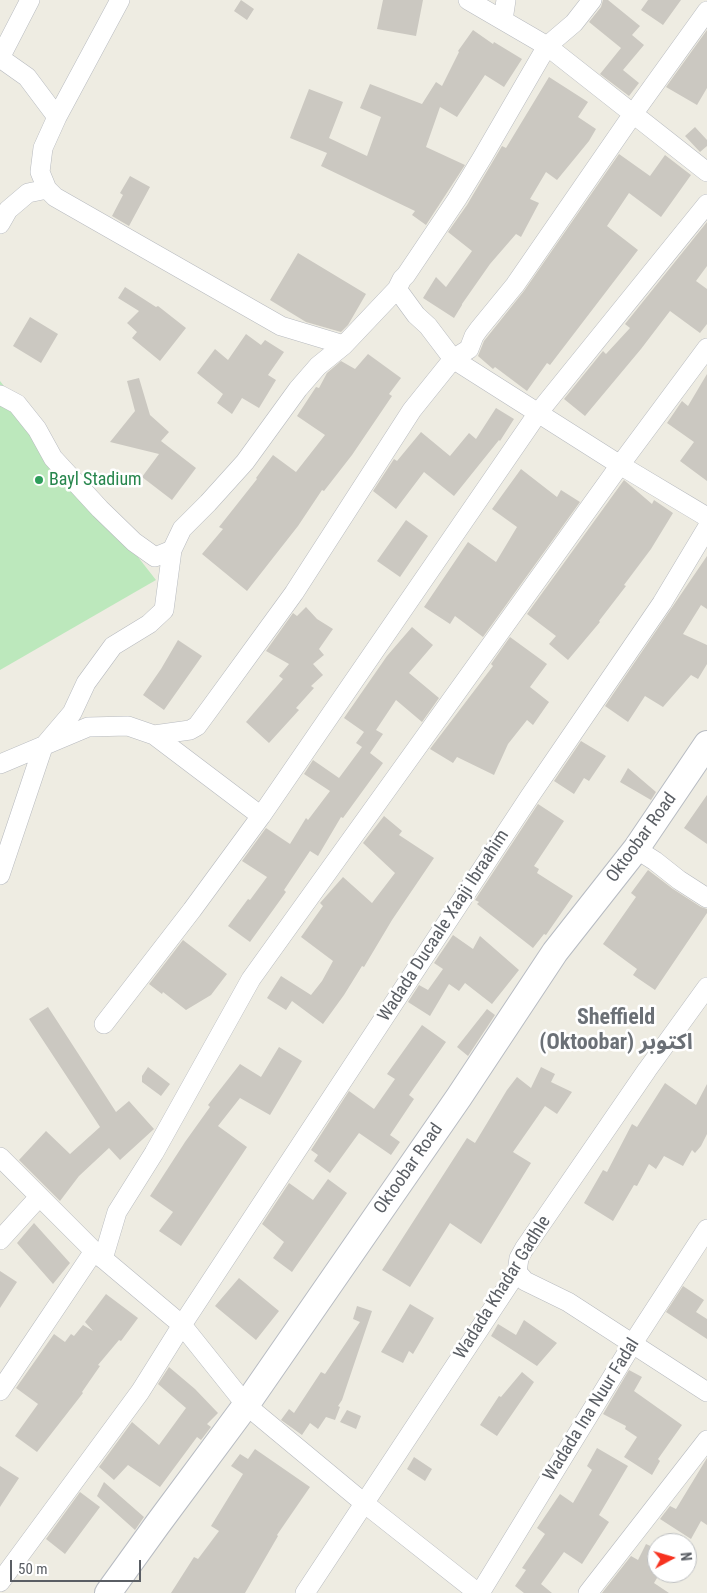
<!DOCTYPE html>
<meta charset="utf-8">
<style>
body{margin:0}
#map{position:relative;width:707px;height:1593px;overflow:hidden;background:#eeece2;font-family:"Roboto Condensed",sans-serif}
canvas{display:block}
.north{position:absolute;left:647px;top:1533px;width:50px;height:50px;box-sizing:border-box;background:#fff;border:1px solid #bdbfc1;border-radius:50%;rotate:84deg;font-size:14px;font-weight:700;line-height:20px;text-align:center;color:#5a5e64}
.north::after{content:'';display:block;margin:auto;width:18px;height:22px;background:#f7321f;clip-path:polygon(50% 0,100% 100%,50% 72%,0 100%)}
.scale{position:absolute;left:10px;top:1560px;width:131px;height:22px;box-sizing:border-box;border:2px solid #5a5e64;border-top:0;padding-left:6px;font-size:15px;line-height:18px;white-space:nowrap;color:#5a5e64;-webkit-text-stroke:4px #fff;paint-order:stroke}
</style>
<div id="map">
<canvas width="707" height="1593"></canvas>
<div class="north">N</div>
<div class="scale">50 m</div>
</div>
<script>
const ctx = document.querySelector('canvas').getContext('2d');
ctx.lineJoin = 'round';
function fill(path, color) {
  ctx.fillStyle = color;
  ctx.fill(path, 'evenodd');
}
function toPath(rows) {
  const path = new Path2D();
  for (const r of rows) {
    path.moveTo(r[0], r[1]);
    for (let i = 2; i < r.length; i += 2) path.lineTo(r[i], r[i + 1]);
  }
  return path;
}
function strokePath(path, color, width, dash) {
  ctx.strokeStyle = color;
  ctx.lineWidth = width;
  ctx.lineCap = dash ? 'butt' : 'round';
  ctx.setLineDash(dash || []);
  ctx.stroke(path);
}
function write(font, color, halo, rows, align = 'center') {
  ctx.font = font + ' "Roboto Condensed","Noto Sans Arabic",sans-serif';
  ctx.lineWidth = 5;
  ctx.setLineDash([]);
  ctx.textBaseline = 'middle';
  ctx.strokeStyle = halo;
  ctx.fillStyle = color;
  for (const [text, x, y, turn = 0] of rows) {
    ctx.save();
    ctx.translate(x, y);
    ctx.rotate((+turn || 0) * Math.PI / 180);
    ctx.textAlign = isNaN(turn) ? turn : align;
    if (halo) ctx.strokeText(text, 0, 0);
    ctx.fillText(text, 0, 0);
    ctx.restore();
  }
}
fill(toPath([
 [0,381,156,580,0,670]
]), '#bce8bc');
fill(toPath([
 [241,0,254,9,247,20,234,11],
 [383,0,423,0,416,36,377,29],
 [603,0,608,0,640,26,632,35,644,45,623,70,639,83,629,96,600,74,621,48,589,22,601,7],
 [648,0,681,0,663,25,641,10],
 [473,30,493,44,494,42,522,59,504,87,485,75,457,117,440,107,426,147,465,165,426,225,412,215,415,211,321,166,327,153,290,138,309,89,343,102,329,138,367,156,381,117,360,108,370,84,422,104,436,82,442,86,459,52,458,51],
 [707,30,707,88,697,105,666,87],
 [549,77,588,102,578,117,596,129,589,141,557,180,546,172,530,199,539,203,521,237,516,234,490,264,462,304,462,305,454,318,423,298,436,277,446,287,472,251,448,232,467,205,502,146,506,148],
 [695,127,707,140,707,146,700,152,685,136],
 [619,154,650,176,665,155,691,175,661,217,629,193,607,226,638,250,550,365,547,363,527,391,495,367,493,369,478,356,484,341,524,291],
 [130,176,150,187,129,226,112,216,123,195,120,193],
 [707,222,707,266,696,281,707,289,707,324,700,333,670,311,641,349,585,416,564,399,603,351,606,354,630,328,625,324],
 [298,253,366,294,348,325,341,332,306,322,270,300],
 [125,287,156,307,158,306,186,328,160,361,132,338,137,332,127,323,139,311,118,298],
 [30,317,58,334,41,363,13,346],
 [246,334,261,345,265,340,284,352,268,375,276,380,259,408,242,398,232,414,217,403,223,394,197,373,215,349,228,360],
 [368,354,401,378,389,394,392,396,352,455,324,491,322,490,298,526,247,591,202,554,223,529,219,527,257,479,256,478,273,455,296,472,325,435,297,416,316,387,319,388,327,373,341,361,355,369],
 [707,374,707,481,680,461,694,442,667,423,682,401,688,406],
 [139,378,150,415,169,432,161,441,196,468,172,500,142,477,159,454,110,442,135,411,127,381],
 [496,408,514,419,500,441,499,440,454,496,424,472,396,509,373,491,394,459,397,461,421,432,450,456,469,433,476,439],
 [521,469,557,497,561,490,580,502,483,637,455,616,450,624,424,607,468,542,496,562,517,527,492,509],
 [624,480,652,504,654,500,673,513,651,549,624,585,626,586,599,621,600,622,568,660,549,644,556,636,527,614],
 [406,520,428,536,400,577,377,561],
 [707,556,707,609,701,605,683,634,707,645,707,664,698,679,691,675,663,707,645,696,628,722,605,706],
 [306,607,317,619,333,629,319,649,324,655,313,664,323,675,311,686,314,688,296,708,299,710,269,743,246,722,283,679,279,676,289,664,266,651,293,613,297,616],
 [412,627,433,645,409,673,439,698,422,722,396,700,376,730,383,734,370,753,383,763,343,818,341,817,318,856,310,851,284,890,286,892,250,942,228,926,248,899,250,900,267,877,242,861,266,828,290,844,306,818,308,820,330,791,304,774,313,760,339,778,362,747,356,743,364,732,344,718,387,656],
 [510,637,547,664,530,687,549,702,533,725,527,720,508,744,494,775,457,757,453,763,430,749,493,666,491,664],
 [178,640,202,656,164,710,143,695,161,669],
 [581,741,606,756,589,781,584,778,574,794,554,781],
 [628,768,656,792,651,800,620,782],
 [707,795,707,844,684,828],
 [538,804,564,821,534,866,539,869,537,873,573,896,546,935,544,934,533,948,477,904,479,902,475,900],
 [384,816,402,831,399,835,434,858,392,920,364,967,362,966,344,995,323,1024,292,1001,286,1010,267,998,281,976,311,995,322,981,333,961,301,937,323,906,320,903,343,877,372,903,395,873,363,843],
 [648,870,673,889,701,907,707,909,707,913,655,990,633,975,637,969,603,944,636,897,631,893],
 [453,935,473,949,480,936,519,970,492,1004,465,983,459,991,449,984,430,1016,408,1002,419,985,428,990,443,969,434,963],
 [183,940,227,974,211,995,186,1010,163,992,162,994,149,984],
 [48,1007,116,1112,129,1101,154,1129,120,1160,109,1148,79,1176,60,1201,19,1160,46,1131,70,1154,100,1127,29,1019],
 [487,1009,495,1015,468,1056,457,1047],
 [422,1025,446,1042,409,1095,414,1099,390,1135,400,1142,391,1155,359,1133,330,1173,314,1161,318,1155,311,1150,349,1091,374,1109,395,1079,387,1074],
 [279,1047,302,1061,270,1115,240,1098,218,1126,247,1147,181,1246,159,1231,173,1212,150,1196,185,1142,210,1107,208,1105,240,1064,261,1077],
 [148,1067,170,1084,161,1096,142,1082,142,1076],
 [541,1067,555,1074,551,1082,572,1092,557,1114,545,1106,513,1152,531,1163,481,1244,450,1223,410,1287,382,1270,467,1138,475,1143,507,1090,517,1077,531,1088],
 [665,1083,696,1105,707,1084,707,1134,701,1146,695,1153,692,1150,683,1166,664,1156,656,1169,649,1164,637,1186,634,1185,613,1221,584,1203,603,1170,607,1172,632,1124,637,1127],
 [328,1179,347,1193,292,1272,273,1258,284,1242,262,1224,289,1183,313,1200],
 [34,1223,70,1263,53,1284,17,1243],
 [0,1271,17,1282,0,1308],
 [239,1278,279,1311,256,1340,215,1306],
 [683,1286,704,1300,696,1312,707,1319,707,1339,666,1312],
 [106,1294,138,1318,121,1341,119,1340,98,1365,100,1366,82,1392,83,1393,37,1452,15,1436,38,1404,16,1388,54,1334,65,1342,71,1334,74,1336,83,1325,93,1331,85,1322],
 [410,1304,434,1318,413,1354,409,1351,403,1363,381,1352],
 [357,1306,372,1311,342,1400,338,1406,340,1407,335,1420,326,1417,318,1429,310,1423,302,1435,281,1420,289,1409,294,1413,321,1372,325,1374,360,1322,353,1319],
 [524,1320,557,1343,537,1366,491,1336,498,1324,516,1335],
 [169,1367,195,1389,218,1413,207,1424,211,1427,201,1440,197,1437,160,1487,128,1465,114,1480,99,1467,132,1422,159,1445,186,1408,158,1384],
 [629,1370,642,1377,634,1391,682,1425,658,1459,660,1461,652,1475,624,1457,637,1437,625,1429,626,1426,603,1414],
 [522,1372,534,1382,497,1436,480,1425,499,1396,501,1397],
 [347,1410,361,1416,356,1429,340,1422],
 [597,1448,628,1466,599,1515,609,1522,582,1564,564,1552,541,1584,552,1593,524,1593,515,1586,526,1570,522,1568,545,1534,537,1528,560,1494,573,1503,592,1470,587,1466],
 [255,1449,310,1487,277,1535,278,1536,245,1593,171,1593,194,1557,198,1559,219,1531,211,1526,243,1474,231,1466,240,1454,248,1459],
 [414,1457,432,1469,425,1481,407,1469],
 [707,1458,707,1525,701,1521,691,1539,660,1519,670,1506,676,1509],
 [0,1466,19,1478,0,1507],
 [104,1482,144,1517,135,1530,97,1496],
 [80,1492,100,1507,65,1554,46,1539],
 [646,1544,657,1549,657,1578,654,1583,669,1593,602,1593,631,1556,638,1560]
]), '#cbc8c1');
const street = toPath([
 [468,0,547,46,707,172],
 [503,20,506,0],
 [0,58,27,77,57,117,43,148,40,172,47,189,55,197,281,326,344,345],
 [0,58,30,0],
 [57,117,120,0],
 [0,224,8,210,28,193,47,189],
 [397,289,416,315,428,326,453,359,620,465,707,517],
 [0,395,17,404,37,429,53,458,100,509,134,542,155,557,172,550],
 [154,735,190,730,197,726,211,707,294,593,412,410,453,359,469,349,474,336,479,329,515,285,633,114,707,11],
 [0,764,88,727,128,726,154,735,261,816],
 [636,849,655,861,679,880,707,898],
 [0,875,43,747,72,713,86,683,113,646,149,624,164,610,172,550,182,529,208,503,245,462,298,389,318,366,344,345,397,289,402,279,406,275,457,199,482,158,547,46,574,23,592,0],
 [104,1024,192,910,261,816,538,413,707,204],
 [0,1157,94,1251,182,1325,246,1405,364,1503,478,1593],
 [0,1240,39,1197],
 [103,1259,117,1212,154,1153,251,979,620,465,707,348],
 [517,1272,525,1281,568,1302,707,1392],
 [0,1391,94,1251],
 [0,1582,140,1392,182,1325,530,796,662,603,707,528],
 [305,1593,517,1272,519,1258,524,1249,647,1070,707,987],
 [480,1593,633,1343,707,1229],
 [588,1593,707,1440]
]);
const secondary = toPath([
 [108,1593,157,1525,246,1405,459,1097,555,952,636,849,707,744]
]);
strokePath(street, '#b7babf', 20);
strokePath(secondary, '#b7bbc2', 28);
strokePath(street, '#fff', 19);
strokePath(secondary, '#fff', 26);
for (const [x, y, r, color] of [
 [39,480,5,"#2e9e5b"]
]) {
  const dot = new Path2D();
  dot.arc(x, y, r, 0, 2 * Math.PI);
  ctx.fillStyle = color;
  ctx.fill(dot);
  strokePath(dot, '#fff', 2);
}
write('18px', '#27864d', '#fff', [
 ["Bayl Stadium",49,480]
], 'left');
write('18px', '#5a5e64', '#fff', [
 ["Oktoobar Road",642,838,-54],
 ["Wadada Ducaale Xaaji Ibraahim",444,926,-57],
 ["Oktoobar Road",409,1169,-55],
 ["Wadada Khadar Gadhle",503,1288,-58],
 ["Wadada Ina Nuur Fadal",592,1410,-58]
]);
write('bold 22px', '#6b7076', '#fff', [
 ["Sheffield",616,1018],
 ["(Oktoobar) اكتوبر",616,1043]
]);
</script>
